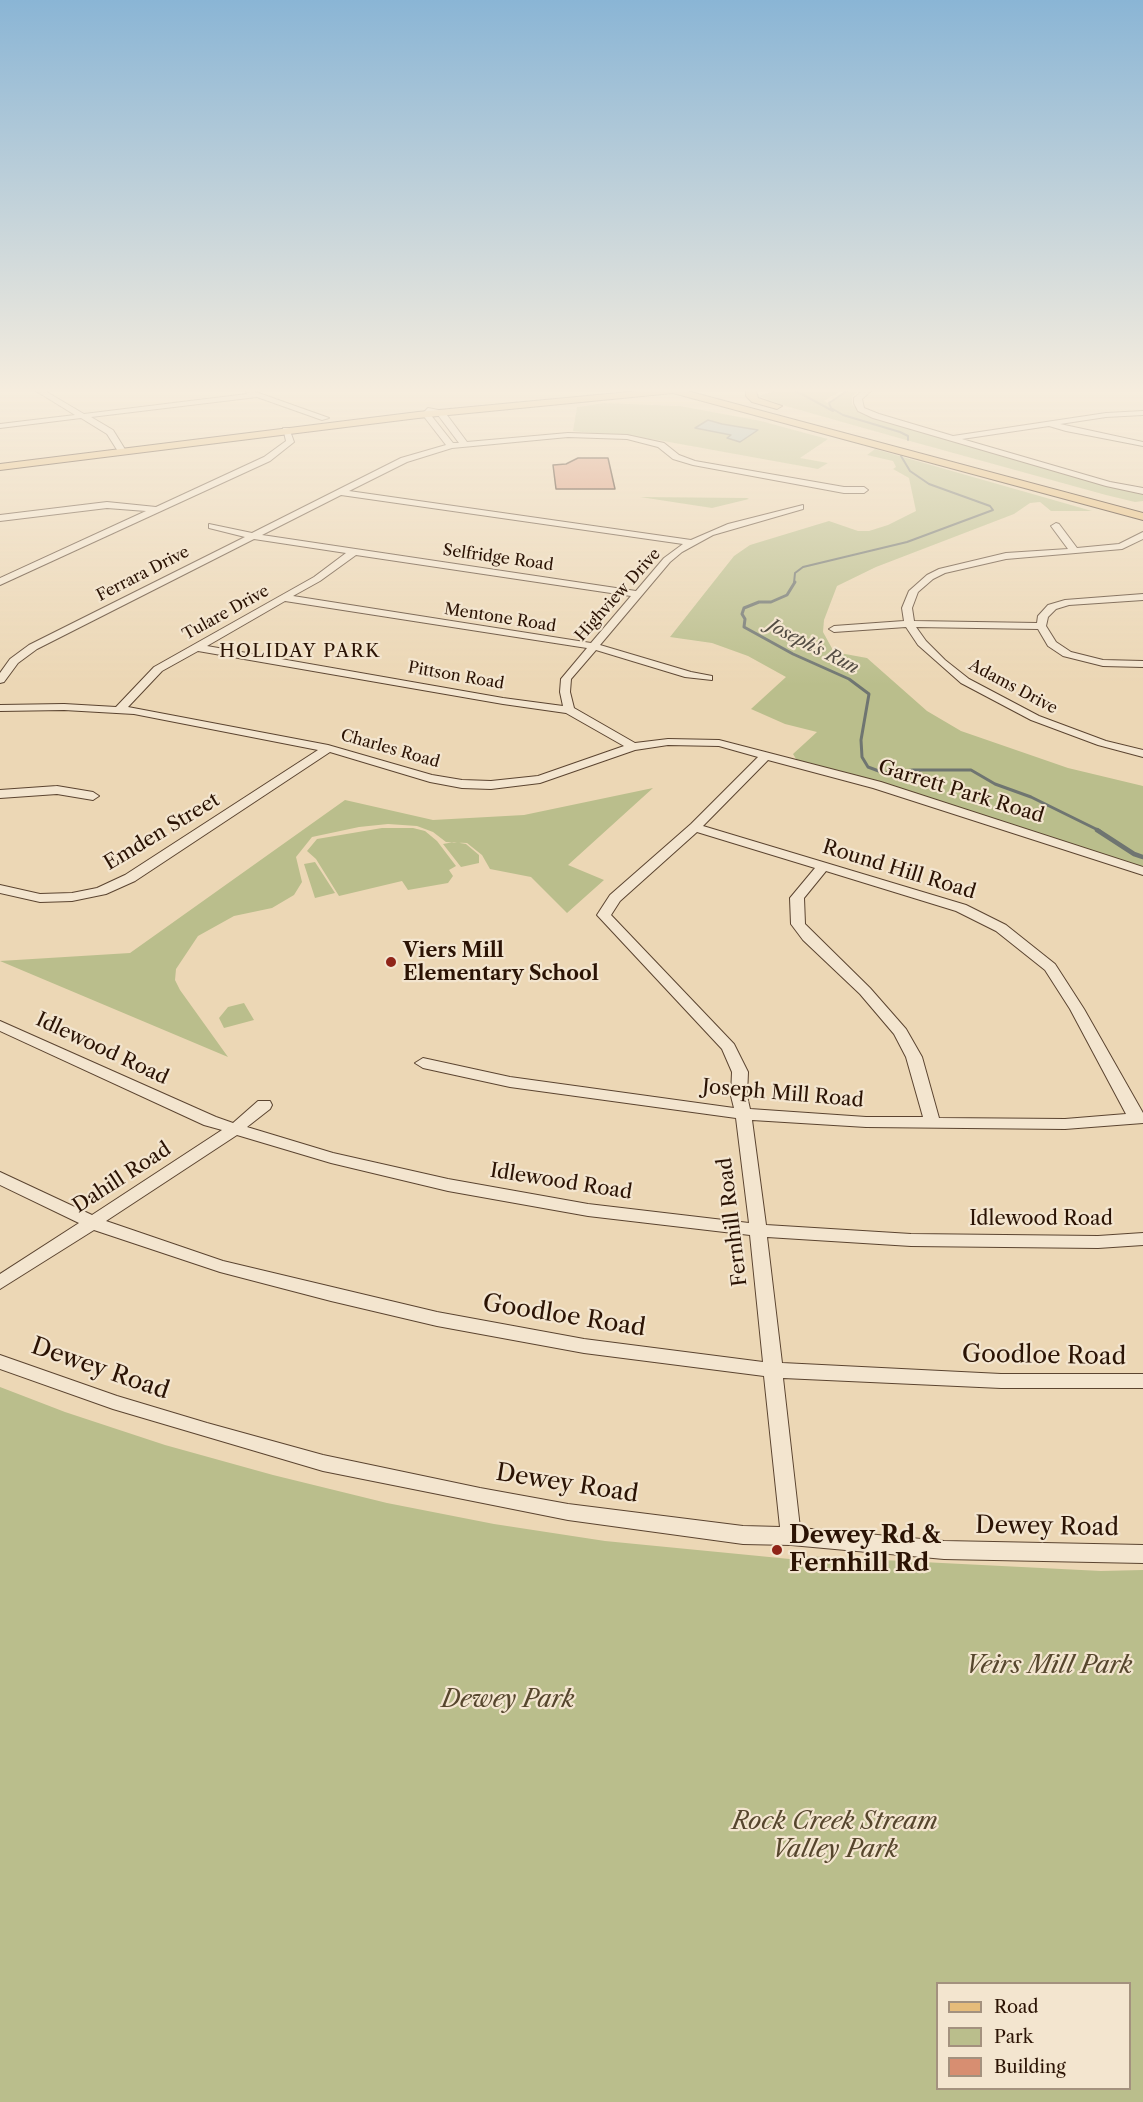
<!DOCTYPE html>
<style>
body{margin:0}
#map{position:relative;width:1143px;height:2102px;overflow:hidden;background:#ecd7b5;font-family:"Libre Caslon Text",serif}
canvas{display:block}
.legend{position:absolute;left:936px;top:1982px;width:195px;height:108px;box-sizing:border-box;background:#f3e5cf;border:2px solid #a3917e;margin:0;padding:8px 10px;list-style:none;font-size:18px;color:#2b1304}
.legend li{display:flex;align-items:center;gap:12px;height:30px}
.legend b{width:30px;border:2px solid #a3917e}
</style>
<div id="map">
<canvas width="1143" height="2102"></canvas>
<ul class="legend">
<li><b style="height:8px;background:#e6bc7a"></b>Road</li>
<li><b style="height:16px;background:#babe8c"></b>Park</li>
<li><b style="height:16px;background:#d78e71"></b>Building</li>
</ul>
</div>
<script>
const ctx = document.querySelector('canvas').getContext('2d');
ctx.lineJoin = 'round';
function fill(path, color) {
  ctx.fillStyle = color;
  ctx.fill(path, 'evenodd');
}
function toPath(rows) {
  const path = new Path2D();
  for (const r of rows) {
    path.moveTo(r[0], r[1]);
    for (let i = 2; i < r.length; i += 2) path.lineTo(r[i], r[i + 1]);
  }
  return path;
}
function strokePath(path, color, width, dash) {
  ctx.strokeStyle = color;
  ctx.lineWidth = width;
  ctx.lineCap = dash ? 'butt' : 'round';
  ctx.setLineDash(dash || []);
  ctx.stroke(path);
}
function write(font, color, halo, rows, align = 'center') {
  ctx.font = font + ' "Libre Caslon Text",serif';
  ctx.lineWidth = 4.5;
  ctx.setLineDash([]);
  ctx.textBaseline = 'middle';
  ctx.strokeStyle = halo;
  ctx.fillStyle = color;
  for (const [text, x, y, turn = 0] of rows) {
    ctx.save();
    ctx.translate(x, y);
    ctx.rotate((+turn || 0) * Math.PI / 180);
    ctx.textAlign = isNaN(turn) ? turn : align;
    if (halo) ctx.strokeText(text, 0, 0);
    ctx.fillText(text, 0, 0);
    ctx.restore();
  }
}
fill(toPath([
 [775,391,840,391,824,401,829,404,847,391,859,391,852,396,852,405,878,419,1143,495,1143,501,1135,502,1106,495,899,438,782,405,759,396],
 [604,403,680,406,761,421,805,433,828,439,800,458,828,463,818,469,658,440,573,431,577,407],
 [875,449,1092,511,1051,511,1040,502,1030,503,1014,514,876,567,837,586,824,620,823,632,834,652,867,658,927,711,961,731,1068,768,1143,786,1143,871,799,764,793,754,817,732,785,724,751,709,786,677,748,656,712,643,670,637,734,556,750,545,829,521,858,531,869,531,888,525,916,511,909,478,893,469,896,467,893,461,867,455],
 [640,497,747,498,749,499,712,508],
 [653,788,568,865,604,880,567,913,531,877,490,869,482,855,467,843,446,842,433,832,417,826,388,824,359,827,312,837,296,857,302,882,294,895,272,908,234,916,198,936,176,969,175,980,180,990,228,1057,0,961,130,953,345,800,433,820,524,815],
 [382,828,413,828,425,831,437,841,456,866,449,870,453,876,448,883,408,890,402,881,339,896,316,859,307,851,317,839],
 [454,842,466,844,479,855,479,863,461,867,443,844],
 [315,862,326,879,335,893,315,898,304,864],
 [244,1003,254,1020,224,1028,219,1018,228,1007],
 [0,1387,65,1412,165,1445,273,1475,387,1503,494,1524,605,1541,800,1560,803,1556,1101,1571,1143,1570,1143,2102,0,2102],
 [938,1984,1130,1984,1130,2088,938,2088]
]), '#babe8c');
const water = toPath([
 [708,420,722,424,758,430,740,442,727,438,731,435,695,428,708,420]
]);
fill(water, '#9db7b9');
strokePath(water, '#6f7571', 1.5);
strokePath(toPath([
 [796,391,833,411],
 [847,391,829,403,831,408,843,415,900,432,908,436,908,440],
 [794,583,795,573,803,567,907,542,993,510,990,506,929,484,910,471,901,456]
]), '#6f7571', 2);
strokePath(toPath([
 [795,582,787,595,771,602,759,602,744,608,742,614,745,619,744,627,793,654,849,679,869,694,861,740,862,757,868,767,884,773,913,770,971,770,995,784,1031,797,1100,831]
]), '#6f7571', 3);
strokePath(toPath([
 [1097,830,1134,854,1143,857]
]), '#6f7571', 4.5);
const building = toPath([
 [578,458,608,458,615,489,556,489,553,465,566,464,578,458]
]);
fill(building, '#d78e71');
strokePath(building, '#2b1304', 1.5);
const minor = toPath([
 [36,391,45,391,84,414,247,394,246,391,253,391,329,418,322,420,257,397,91,417,113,430,126,451,122,453,119,453,107,434,81,418,0,428,0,424,75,415,36,391],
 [862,391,871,391,862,399,864,408,879,414,953,436,1106,413,1143,411,1143,415,1106,417,1060,424,1143,442,1143,446,1066,431,1049,426,962,439,1110,482,1143,488,1143,494,1106,486,873,418,858,411,854,403,854,398,862,391],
 [428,408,444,411,467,442,568,433,627,435,664,443,679,455,695,461,844,487,864,487,868,490,864,493,844,493,693,465,673,459,658,447,627,439,568,437,452,448,407,462,349,491,691,540,728,524,803,505,803,509,713,535,682,552,670,562,600,645,691,672,712,676,712,680,685,677,596,650,571,679,570,692,574,708,635,743,668,739,719,740,881,782,1143,867,1143,875,873,788,768,760,703,826,966,905,1006,925,1055,964,1084,1009,1143,1113,1143,1123,1065,1129,866,1127,752,1120,766,1225,911,1234,1098,1236,1143,1233,1143,1245,1098,1248,911,1246,767,1237,782,1363,1001,1374,1143,1374,1143,1388,1001,1388,783,1378,800,1528,944,1541,1143,1545,1143,1563,944,1559,791,1545,743,1544,568,1520,323,1471,113,1409,0,1369,0,1355,117,1396,207,1423,323,1455,480,1488,568,1504,743,1526,780,1527,764,1376,584,1353,437,1326,331,1301,220,1272,94,1230,0,1289,0,1274,79,1223,0,1185,0,1172,92,1215,222,1130,204,1125,0,1031,0,1021,216,1117,233,1123,258,1101,270,1101,272,1105,270,1109,247,1127,333,1153,448,1179,588,1204,749,1223,736,1118,510,1087,423,1068,415,1063,423,1058,510,1077,734,1108,731,1096,732,1072,722,1049,597,915,610,895,691,824,758,757,719,746,668,745,635,750,540,783,491,789,462,788,430,782,330,752,135,881,106,894,72,901,40,902,0,893,0,885,40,894,72,893,97,888,125,875,318,750,134,714,64,710,0,711,0,705,64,704,116,707,154,667,314,577,346,553,254,539,37,649,18,663,4,682,0,683,0,673,10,659,29,645,245,537,209,528,209,524,252,533,401,458,446,445,422,414,428,408],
 [432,413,438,415,459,443,453,443,430,414,432,413],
 [341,495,683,544,664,558,636,591,262,535,341,495],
 [356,555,631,596,591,643,293,596,320,581,356,555],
 [285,601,587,648,561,679,560,692,563,706,503,698,207,646,285,601],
 [198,651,503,704,566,713,624,746,538,776,491,781,462,780,432,775,328,745,128,707,162,671,198,651],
 [697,832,815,868,790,898,791,924,803,940,860,994,894,1034,906,1057,923,1117,866,1117,750,1109,747,1096,748,1072,734,1044,611,915,620,901,697,832],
 [826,871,956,911,996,931,1045,970,1070,1009,1126,1114,1065,1119,939,1118,922,1057,906,1029,870,988,805,924,804,898,826,871],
 [237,1135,331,1163,448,1191,588,1216,750,1235,763,1362,584,1339,437,1312,223,1261,106,1221,237,1135],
 [283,428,289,428,294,442,270,461,0,585,0,578,146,511,107,508,0,521,0,515,107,502,156,507,264,457,286,441,283,428],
 [1056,523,1059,524,1077,548,1119,544,1143,532,1143,539,1122,549,1006,559,945,573,933,579,918,592,912,608,914,621,1037,623,1038,616,1048,605,1065,600,1143,594,1143,600,1069,605,1056,609,1048,617,1046,626,1056,642,1071,652,1103,660,1143,661,1143,667,1103,666,1063,656,1048,646,1038,629,916,627,926,641,945,660,969,679,1039,716,1106,741,1143,750,1143,757,1098,745,1031,720,961,683,918,645,906,627,834,632,829,629,834,626,904,621,902,608,909,591,927,575,939,569,1006,553,1068,549,1051,526,1056,523],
 [57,786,93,792,99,796,93,800,57,794,0,798,0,790,57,786]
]);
const major = toPath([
 [640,391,687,391,1143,513,1143,520,673,393,418,418,0,470,0,464,418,412,640,391],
 [746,391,756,391,758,398,782,406,777,409,752,402,746,396,746,391]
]);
strokePath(minor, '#5b4430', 2);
strokePath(major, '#2b1304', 2);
fill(minor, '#f3e5cf');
fill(major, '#e6bc7a');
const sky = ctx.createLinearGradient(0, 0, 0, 685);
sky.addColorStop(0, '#8ab5d5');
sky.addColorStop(0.57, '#f6edde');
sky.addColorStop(1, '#f6edde00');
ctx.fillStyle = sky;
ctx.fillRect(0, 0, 1143, 685);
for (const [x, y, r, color] of [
 [391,962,6,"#8f2418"],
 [777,1550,6,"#8f2418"]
]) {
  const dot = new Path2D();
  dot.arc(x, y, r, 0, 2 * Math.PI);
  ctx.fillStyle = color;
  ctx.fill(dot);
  strokePath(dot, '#f3e5cf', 2);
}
write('16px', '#2b1304', '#f3e5cf', [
 ["Selfridge Road",498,558,8],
 ["Ferrara Drive",143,574,-27],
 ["Highview Drive",618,595,-48],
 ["Tulare Drive",226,613,-29],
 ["Mentone Road",500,618,9],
 ["Pittson Road",456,676,10],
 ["Adams Drive",1013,687,28],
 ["Charles Road",390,749,16]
]);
write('italic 18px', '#534c43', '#f3e5cf', [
 ["Joseph's Run",813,647,27]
]);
ctx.letterSpacing = '1.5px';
write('18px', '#2b1304', '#f3e5cf', [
 ["HOLIDAY PARK",300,652]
]);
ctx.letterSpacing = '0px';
write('20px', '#2b1304', '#f3e5cf', [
 ["Garrett Park Road",961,792,17],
 ["Emden Street",162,832,-31],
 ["Round Hill Road",899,870,17],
 ["Idlewood Road",102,1049,25],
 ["Joseph Mill Road",783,1094,5],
 ["Dahill Road",122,1178,-33],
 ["Idlewood Road",561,1182,9],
 ["Idlewood Road",1041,1219],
 ["Fernhill Road",733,1222,-97]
]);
write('bold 20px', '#2b1304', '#f3e5cf', [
 ["Viers Mill",403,951],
 ["Elementary School",403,974]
], 'left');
write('24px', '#2b1304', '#f3e5cf', [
 ["Goodloe Road",564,1316,9],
 ["Goodloe Road",1044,1356,1],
 ["Dewey Road",100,1369,19],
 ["Dewey Road",567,1484,9],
 ["Dewey Road",1047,1527,1]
]);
write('bold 24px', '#2b1304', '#f3e5cf', [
 ["Dewey Rd &",789,1536],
 ["Fernhill Rd",789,1564]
], 'left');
write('italic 24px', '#56462d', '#f3e5cf', [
 ["Veirs Mill Park",1049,1666],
 ["Dewey Park",508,1700],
 ["Rock Creek Stream",835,1822],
 ["Valley Park",835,1850]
]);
</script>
